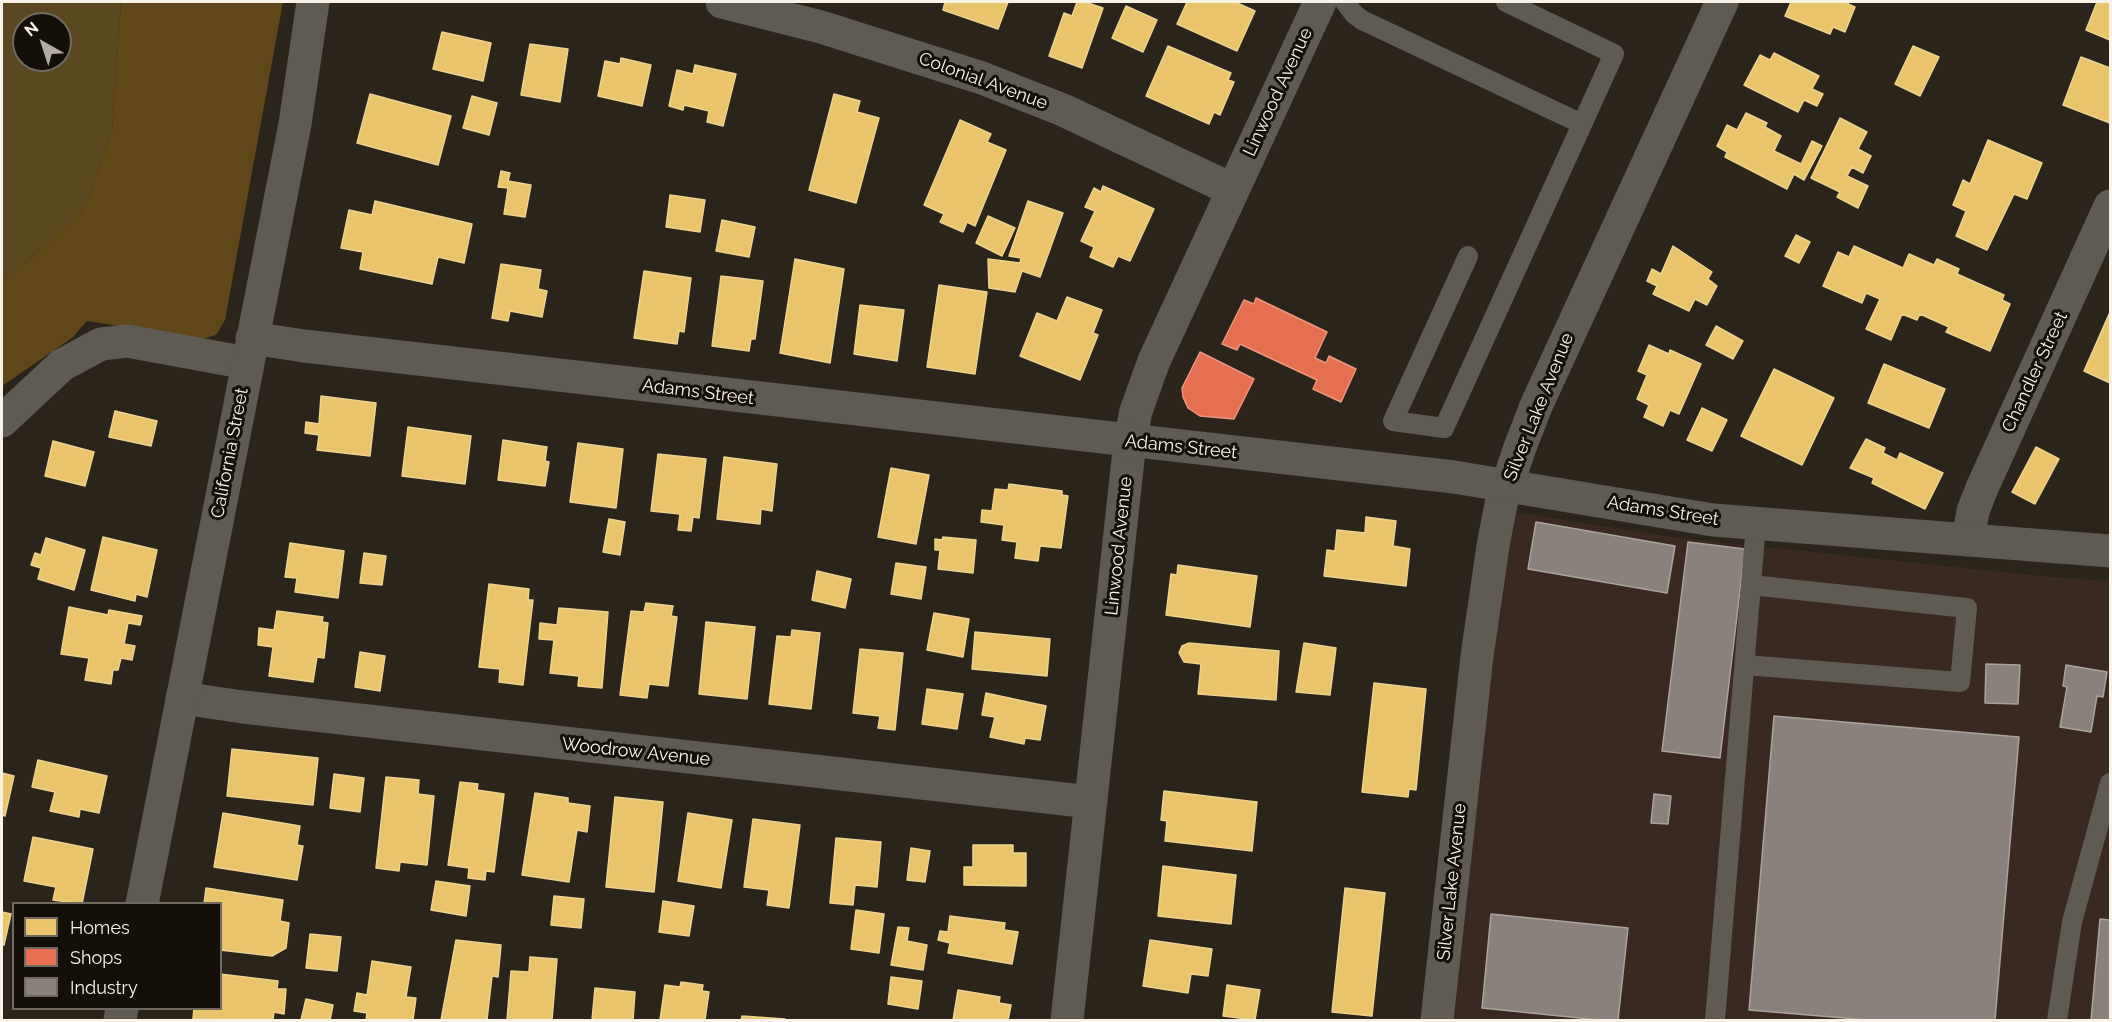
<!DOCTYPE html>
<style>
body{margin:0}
#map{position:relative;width:2112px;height:1022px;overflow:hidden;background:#2a241a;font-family:Raleway,sans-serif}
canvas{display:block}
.frame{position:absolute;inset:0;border:3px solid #f9f2e7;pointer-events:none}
.legend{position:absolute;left:12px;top:902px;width:210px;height:108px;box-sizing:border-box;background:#140f08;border:2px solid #706a61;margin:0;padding:8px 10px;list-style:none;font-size:18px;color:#f9f2e7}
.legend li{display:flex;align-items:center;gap:12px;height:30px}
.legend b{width:30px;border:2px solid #706a61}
.north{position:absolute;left:12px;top:12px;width:60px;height:60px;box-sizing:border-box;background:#140f08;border:2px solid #706a61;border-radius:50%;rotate:321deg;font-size:16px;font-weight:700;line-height:24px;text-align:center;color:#f9f2e7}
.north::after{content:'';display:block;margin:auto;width:21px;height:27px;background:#b1aa9f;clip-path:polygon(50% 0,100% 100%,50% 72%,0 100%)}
</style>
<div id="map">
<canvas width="2112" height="1022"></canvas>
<div class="frame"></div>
<ul class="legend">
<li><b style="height:16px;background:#e9c46a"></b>Homes</li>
<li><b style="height:16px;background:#e76f51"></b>Shops</li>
<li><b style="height:16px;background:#8a817c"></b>Industry</li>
</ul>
<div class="north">N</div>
</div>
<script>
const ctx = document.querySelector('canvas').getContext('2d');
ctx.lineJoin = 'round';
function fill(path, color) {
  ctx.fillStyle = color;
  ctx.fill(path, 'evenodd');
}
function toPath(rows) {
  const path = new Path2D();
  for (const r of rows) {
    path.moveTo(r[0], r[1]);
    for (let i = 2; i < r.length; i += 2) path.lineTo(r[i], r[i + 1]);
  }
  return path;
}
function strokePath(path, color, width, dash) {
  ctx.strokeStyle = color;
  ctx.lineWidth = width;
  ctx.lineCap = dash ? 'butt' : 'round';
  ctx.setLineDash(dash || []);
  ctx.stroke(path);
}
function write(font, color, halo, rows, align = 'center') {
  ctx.font = font + ' Raleway,sans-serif';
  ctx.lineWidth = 6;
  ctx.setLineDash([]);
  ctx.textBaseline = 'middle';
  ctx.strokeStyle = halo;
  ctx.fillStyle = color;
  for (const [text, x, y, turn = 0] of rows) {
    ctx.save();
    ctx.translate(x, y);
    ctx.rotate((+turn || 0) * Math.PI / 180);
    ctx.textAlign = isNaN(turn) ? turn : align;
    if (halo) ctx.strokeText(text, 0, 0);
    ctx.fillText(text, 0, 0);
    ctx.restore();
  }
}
fill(toPath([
 [1500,510,1672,537,2040,576,2110,581,2110,1020,1439,1020]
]), '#3a2921');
fill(toPath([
 [2,2,121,2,112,132,83,211,18,269,2,278],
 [24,24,60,24,60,60,24,60]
]), '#5b471f');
fill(toPath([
 [121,2,283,2,225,320,216,335,203,339,87,321,72,338,2,386,2,278,18,269,83,211,112,132]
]), '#60471a');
const homes = toPath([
 [945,2,1008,2,998,29,943,10,945,2],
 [1077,2,1085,2,1103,8,1082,68,1049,56,1064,13,1072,16,1077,2],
 [1187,2,1235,2,1255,11,1237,51,1177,24,1187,2],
 [1791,2,1849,2,1848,4,1855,7,1845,32,1833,27,1830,34,1785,16,1791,2],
 [2097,2,2110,2,2110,40,2086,30,2097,2],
 [1126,6,1157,20,1143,52,1112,38,1126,6],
 [442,32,491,43,483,81,433,69,442,32],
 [530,44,568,49,560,102,521,95,530,44],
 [1168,46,1231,73,1228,80,1234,82,1220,115,1214,112,1209,124,1146,96,1168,46],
 [1913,46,1939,57,1920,96,1895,84,1913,46],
 [1774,53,1819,76,1812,89,1823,94,1817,106,1804,100,1798,112,1744,85,1760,55,1770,60,1774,53],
 [2081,57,2110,68,2110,123,2063,105,2081,57],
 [621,58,651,65,642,106,598,96,605,61,620,64,621,58],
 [695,65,736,74,723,126,707,122,709,111,684,105,683,110,669,106,677,70,693,74,695,65],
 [370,94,451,116,438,165,357,143,370,94],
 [834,94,860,101,857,112,879,118,856,203,809,190,834,94],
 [472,96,497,103,489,135,463,128,472,96],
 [1746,113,1767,123,1765,127,1781,136,1774,151,1801,164,1812,141,1822,146,1804,180,1794,174,1787,189,1725,157,1727,152,1717,146,1727,125,1737,130,1746,113],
 [1840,118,1867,132,1858,149,1871,156,1863,173,1852,167,1847,176,1868,186,1858,208,1837,197,1840,192,1811,178,1840,118],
 [960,120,991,134,987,142,1006,150,975,226,967,222,963,232,940,222,944,214,924,205,960,120],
 [1988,140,2042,163,2027,199,2014,194,1987,250,1956,236,1966,211,1953,205,1963,180,1970,184,1988,140],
 [501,171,510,173,508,181,531,185,525,217,504,214,508,188,498,187,501,171],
 [1103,186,1154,209,1130,261,1118,256,1113,267,1090,257,1094,247,1081,241,1095,211,1085,207,1094,188,1101,192,1103,186],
 [670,195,705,200,700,232,666,227,670,195],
 [375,201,472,224,464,263,438,257,432,284,360,269,363,252,341,248,349,210,372,215,375,201],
 [1028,201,1063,213,1040,277,1022,271,1015,292,989,288,988,259,1020,263,1021,258,1009,256,1028,201],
 [988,216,1015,228,1002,256,976,243,988,216],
 [722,220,755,227,749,257,716,251,722,220],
 [1796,235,1810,242,1799,263,1785,256,1796,235],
 [1673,246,1712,272,1708,279,1717,286,1707,305,1695,299,1689,311,1653,294,1657,286,1647,281,1652,269,1661,274,1673,246],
 [1854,246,1903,268,1909,254,1934,265,1937,259,1959,269,1957,274,2004,295,2002,300,2010,304,1990,351,1946,332,1949,327,1920,314,1917,320,1902,314,1891,340,1866,329,1880,299,1866,293,1862,303,1823,286,1838,252,1849,257,1854,246],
 [795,259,844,269,830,363,780,353,795,259],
 [501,264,541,270,538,289,547,291,542,317,510,311,508,321,492,318,501,264],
 [644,271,691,278,684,332,679,331,677,344,634,338,644,271],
 [721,276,763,281,755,339,751,339,749,351,712,346,721,276],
 [939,285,987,292,975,374,927,367,939,285],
 [1067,297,1102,310,1093,333,1098,335,1080,380,1020,356,1037,313,1057,321,1067,297],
 [860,305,904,310,897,361,854,354,860,305],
 [2110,312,2110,383,2084,371,2110,312],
 [1716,326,1743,341,1733,359,1706,345,1716,326],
 [1649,345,1669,354,1670,350,1701,364,1679,414,1670,410,1663,426,1644,417,1649,405,1637,399,1647,375,1638,371,1649,345],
 [1884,364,1945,389,1929,428,1868,403,1884,364],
 [1774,369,1834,398,1802,465,1741,436,1774,369],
 [321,396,376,403,370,456,317,450,319,435,305,433,306,422,319,424,321,396],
 [1702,408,1727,420,1712,451,1687,440,1702,408],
 [115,411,157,421,151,446,109,437,115,411],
 [408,427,471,436,465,484,402,476,408,427],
 [1866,439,1885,448,1883,453,1897,460,1900,453,1943,473,1925,509,1872,483,1874,478,1850,468,1866,439],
 [503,440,547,447,545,461,549,462,545,486,498,480,503,440],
 [53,441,94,452,85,486,45,476,53,441],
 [578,443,623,449,616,508,570,502,578,443],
 [2036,447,2059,459,2035,504,2012,492,2036,447],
 [658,454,706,459,699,518,693,517,691,531,678,530,680,514,651,511,658,454],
 [724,457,777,464,772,511,761,509,760,524,717,519,724,457],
 [891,468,929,475,916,544,878,537,891,468],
 [1009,484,1062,491,1062,495,1068,496,1061,548,1040,546,1038,561,1015,558,1017,542,1002,540,1004,525,981,522,982,510,992,511,995,489,1008,490,1009,484],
 [1366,517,1396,521,1393,546,1410,549,1406,586,1324,576,1327,550,1335,551,1337,530,1365,533,1366,517],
 [609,519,625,522,620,555,603,552,609,519],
 [103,537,157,550,147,597,136,594,135,601,91,590,103,537],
 [943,537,976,540,973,573,938,569,940,550,935,550,935,539,942,540,943,537],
 [46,538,85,550,74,590,38,579,41,568,31,565,35,553,41,555,46,538],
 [290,543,344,551,338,598,295,592,297,578,285,577,290,543],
 [364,553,386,556,382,585,360,583,364,553],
 [896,563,926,567,921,599,891,594,896,563],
 [1178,565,1257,576,1250,627,1166,615,1171,574,1177,575,1178,565],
 [817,571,851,579,845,608,812,600,817,571],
 [489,584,529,589,528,600,533,600,523,685,499,682,500,669,479,667,489,584],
 [646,603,673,606,671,616,677,617,668,686,649,684,647,698,620,695,631,611,644,612,646,603],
 [69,607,108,615,109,610,142,616,140,625,128,623,124,644,135,646,132,660,121,658,118,670,113,670,111,684,85,680,89,658,61,654,69,607],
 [559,608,608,612,602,688,578,686,579,676,550,673,554,640,539,639,540,623,557,625,559,608],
 [277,611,323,617,322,622,328,623,324,658,317,657,313,682,269,676,273,647,258,645,259,628,274,630,277,611],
 [934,613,969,619,963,657,927,650,934,613],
 [706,622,755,627,747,699,699,694,706,622],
 [792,630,820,633,811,709,769,704,777,636,791,637,792,630],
 [975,632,1050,639,1047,676,972,669,975,632],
 [1189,643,1279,651,1276,700,1198,694,1201,664,1184,662,1179,653,1182,646,1189,643],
 [1304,643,1336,648,1330,695,1296,692,1304,643],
 [860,649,903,653,895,730,878,728,880,716,853,713,860,649],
 [360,652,385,656,380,691,355,687,360,652],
 [1374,683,1426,689,1416,790,1409,789,1408,797,1362,792,1374,683],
 [927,689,963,694,957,729,922,724,927,689],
 [986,693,1046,706,1040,740,1025,738,1024,744,990,737,995,717,982,715,986,693],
 [232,749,318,758,313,805,227,796,232,749],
 [38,760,107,776,99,813,80,809,79,817,50,811,55,792,32,787,38,760],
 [2,773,14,776,5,816,2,815,2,773],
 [334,774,364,778,360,812,330,808,334,774],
 [386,777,419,780,418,794,434,796,427,865,400,862,399,871,376,868,386,777],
 [460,782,478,784,477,790,504,794,494,872,486,871,485,880,468,878,469,868,448,865,460,782],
 [1164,791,1257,802,1252,851,1165,841,1167,821,1161,820,1164,791],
 [535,793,568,798,568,803,590,806,587,832,577,830,569,882,522,875,535,793],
 [615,797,663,802,654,892,606,887,615,797],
 [223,813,300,826,297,845,303,846,297,880,214,867,223,813],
 [688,813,732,820,721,888,678,881,688,813],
 [753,819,800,825,789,908,767,905,769,890,744,887,753,819],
 [33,837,93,849,82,904,53,900,56,887,24,881,33,837],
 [836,838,881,842,877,887,855,885,853,905,830,903,836,838],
 [973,845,1013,845,1013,853,1026,853,1026,886,964,885,964,867,973,867,973,845],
 [911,848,930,851,925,882,907,880,911,848],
 [1163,866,1236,875,1231,924,1158,916,1163,866],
 [436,881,470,886,466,916,431,910,436,881],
 [206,888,283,900,280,921,289,923,286,948,272,956,220,950,220,904,204,904,206,888],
 [1345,888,1385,893,1372,1016,1332,1012,1345,888],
 [554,896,584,899,581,928,551,925,554,896],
 [663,901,694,906,689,936,659,932,663,901],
 [856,910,884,914,879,953,851,949,856,910],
 [2,912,11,914,4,945,2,945,2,912],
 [950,916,1005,923,1004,930,1018,932,1012,964,948,953,950,943,938,940,940,931,948,932,950,916],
 [898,927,909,928,907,941,927,945,923,970,891,965,898,927],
 [310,934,341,937,337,971,306,968,310,934],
 [456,940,501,945,498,977,492,976,487,1020,441,1020,456,940],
 [1150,940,1212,949,1208,976,1191,974,1188,993,1143,986,1150,940],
 [530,957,557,959,552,1020,507,1020,511,971,529,972,530,957],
 [372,961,411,967,406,997,416,998,413,1020,366,1020,367,1013,354,1011,357,993,367,995,372,961],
 [220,974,278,981,277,989,286,989,284,1014,274,1012,273,1020,193,1019,194,1008,220,1008,220,974],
 [891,977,922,981,918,1009,888,1004,891,977],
 [681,982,703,985,702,991,709,992,705,1020,660,1020,665,985,680,987,681,982],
 [1227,985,1260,990,1255,1020,1223,1016,1227,985],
 [595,988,635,992,633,1020,592,1020,595,988],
 [958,990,1000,997,999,1003,1011,1005,1008,1020,953,1020,958,990],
 [306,999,333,1005,330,1020,301,1020,306,999],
 [742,1016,785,1019,785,1020,741,1020,742,1016]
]);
fill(homes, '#e9c46a');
strokePath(homes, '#eed290', 1.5);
const shops = toPath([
 [1256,298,1327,332,1315,358,1326,363,1329,356,1356,369,1341,402,1313,389,1317,380,1240,344,1237,350,1222,344,1244,300,1254,304,1256,298],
 [1200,352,1254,379,1234,419,1200,416,1188,408,1183,397,1182,388,1200,352]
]);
fill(shops, '#e76f51');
strokePath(shops, '#ec967e', 1.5);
const industry = toPath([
 [1536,522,1675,546,1667,593,1528,569,1536,522],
 [1688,542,1745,549,1720,758,1662,751,1688,542],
 [1986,664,2020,665,2018,704,1985,703,1986,664],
 [2066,665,2107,672,2103,697,2097,696,2091,732,2060,727,2067,687,2063,686,2066,665],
 [1774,716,2019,737,1995,1020,1868,1020,1749,1010,1774,716],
 [1654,794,1671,796,1668,824,1651,823,1654,794],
 [1491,914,1628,928,1618,1020,1599,1020,1482,1008,1491,914],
 [2100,919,2110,920,2110,1020,2091,1020,2100,919]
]);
fill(industry, '#8a817c');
strokePath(industry, '#aba39c', 1.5);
strokePath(toPath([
 [1345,2,1354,14,1362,20,1582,124],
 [1468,256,1393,421,1444,428,1614,54,1506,2],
 [1745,665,1960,682,1967,608,1751,585],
 [1715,1020,1756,524],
 [2057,1020,2072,922,2110,783]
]), '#5f5a52', 20);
strokePath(toPath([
 [722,2,821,27,982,78,1063,110,1233,190],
 [2,421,62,365,101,344,127,341,247,363],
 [1968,540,1973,511,1982,488,2110,206],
 [182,698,243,707,1091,802],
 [1067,1020,1130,441,1136,411,1154,361,1320,2],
 [1437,1020,1477,656,1493,546,1501,504,1519,450,1536,406,1722,2]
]), '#5f5a52', 33);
strokePath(toPath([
 [252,338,304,346,1454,477,1713,520,2110,551],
 [142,904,295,124,313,2],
 [120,1020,122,1008]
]), '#5f5a52', 33);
write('18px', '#f9f2e7', '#140f08', [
 ["Colonial Avenue",983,81,20],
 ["Linwood Avenue",1278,92,-65],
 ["Chandler Street",2035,372,-65],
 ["Adams Street",698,392,7],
 ["Silver Lake Avenue",1539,407,-68],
 ["Adams Street",1181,447,6],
 ["California Street",230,453,-79],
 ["Adams Street",1663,511,9],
 ["Linwood Avenue",1119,546,-84],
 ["Woodrow Avenue",636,752,6],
 ["Silver Lake Avenue",1452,882,-84]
]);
</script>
